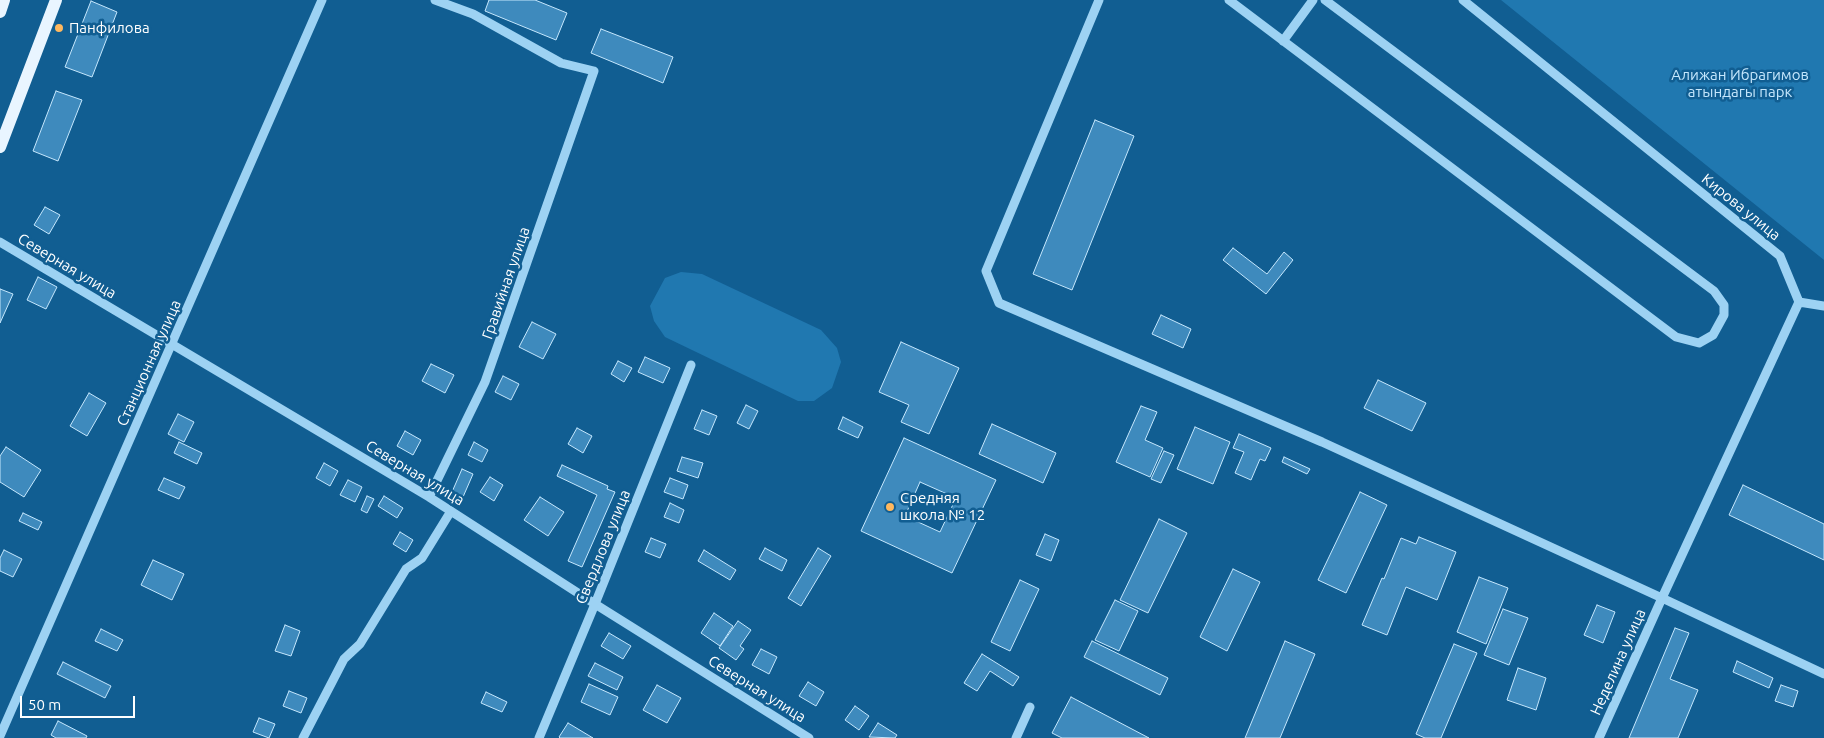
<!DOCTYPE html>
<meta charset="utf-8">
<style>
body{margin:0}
#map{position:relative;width:1824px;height:738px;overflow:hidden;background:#115e92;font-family:Ubuntu,sans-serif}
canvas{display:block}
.scale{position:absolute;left:20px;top:696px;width:115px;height:22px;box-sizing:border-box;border:2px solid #fff;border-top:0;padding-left:6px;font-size:15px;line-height:18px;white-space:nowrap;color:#fff;-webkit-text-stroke:4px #115e92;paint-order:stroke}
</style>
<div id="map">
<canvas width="1824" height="738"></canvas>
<div class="scale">50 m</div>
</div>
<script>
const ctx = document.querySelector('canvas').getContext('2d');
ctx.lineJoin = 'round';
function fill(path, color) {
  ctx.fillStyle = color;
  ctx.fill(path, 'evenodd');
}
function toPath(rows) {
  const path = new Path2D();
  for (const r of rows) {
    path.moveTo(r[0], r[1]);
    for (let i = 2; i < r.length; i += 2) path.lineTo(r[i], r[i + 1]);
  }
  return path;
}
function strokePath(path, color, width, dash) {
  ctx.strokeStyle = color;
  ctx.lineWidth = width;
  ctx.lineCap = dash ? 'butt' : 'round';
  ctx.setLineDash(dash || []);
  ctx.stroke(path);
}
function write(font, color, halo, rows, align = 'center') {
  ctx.font = font + ' Ubuntu,sans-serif';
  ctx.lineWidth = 5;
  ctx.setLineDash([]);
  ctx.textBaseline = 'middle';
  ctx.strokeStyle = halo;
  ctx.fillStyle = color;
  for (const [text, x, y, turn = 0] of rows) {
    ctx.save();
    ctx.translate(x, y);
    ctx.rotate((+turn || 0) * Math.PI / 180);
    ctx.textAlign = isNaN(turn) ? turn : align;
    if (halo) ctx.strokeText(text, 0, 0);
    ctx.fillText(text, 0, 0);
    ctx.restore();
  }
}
fill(toPath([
 [1501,0,1824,0,1824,260],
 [681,272,702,274,821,330,837,348,841,362,832,388,814,401,798,401,665,337,654,321,650,306,665,278]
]), '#2078b0');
const building = toPath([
 [489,0,535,0,567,13,556,40,485,11,489,0],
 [91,1,117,12,92,77,65,67,91,1],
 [601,29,673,57,663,83,591,53,601,29],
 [56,91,82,100,58,161,33,151,56,91],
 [1095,120,1134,136,1072,290,1033,274,1095,120],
 [45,207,60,215,49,234,34,225,45,207],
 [1233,248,1267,274,1284,252,1293,260,1266,294,1223,260,1233,248],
 [38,277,57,287,46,309,27,300,38,277],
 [0,289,13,294,0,323,0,289],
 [1161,315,1191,329,1183,348,1152,334,1161,315],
 [532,322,556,334,543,359,519,347,532,322],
 [901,342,959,368,929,434,901,422,909,405,879,392,901,342],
 [645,357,670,368,663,383,638,372,645,357],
 [618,361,632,368,624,382,611,374,618,361],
 [431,364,454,375,445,393,422,381,431,364],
 [503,376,519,384,511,400,495,392,503,376],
 [1378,380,1426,403,1412,431,1364,408,1378,380],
 [89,393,106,403,87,436,70,426,89,393],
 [746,405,758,411,749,429,737,423,746,405],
 [1141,406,1157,412,1145,440,1163,448,1150,477,1116,462,1141,406],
 [702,410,717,416,709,435,694,429,702,410],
 [178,414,194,422,184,442,168,434,178,414],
 [843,417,863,427,858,438,838,429,843,417],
 [992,424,1056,453,1043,483,979,454,992,424],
 [1195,427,1230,442,1213,484,1177,469,1195,427],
 [577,428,592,436,583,453,568,444,577,428],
 [405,431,421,440,413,455,397,446,405,431],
 [1239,434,1271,448,1265,461,1260,459,1251,480,1235,473,1244,452,1233,448,1239,434],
 [904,438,996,480,952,573,861,531,904,438],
 [920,482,956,498,940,532,905,516,920,482],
 [179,442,202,453,197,464,174,453,179,442],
 [474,442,488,450,482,462,468,455,474,442],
 [6,447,41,470,24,497,0,482,0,456,6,447],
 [1164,451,1174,455,1161,483,1151,479,1164,451],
 [682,457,703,463,698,478,677,471,682,457],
 [1284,457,1310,469,1307,474,1282,462,1284,457],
 [324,463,338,471,330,486,316,478,324,463],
 [562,465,608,486,607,489,615,492,582,567,568,561,597,495,557,476,562,465],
 [462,469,473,474,463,497,452,492,462,469],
 [490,477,503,485,494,501,480,492,490,477],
 [164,478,185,487,179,499,158,490,164,478],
 [670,478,688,485,683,499,664,492,670,478],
 [348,480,362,487,355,502,340,495,348,480],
 [1743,485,1824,524,1824,560,1729,515,1743,485],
 [1360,492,1387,505,1346,593,1318,580,1360,492],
 [367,496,374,499,367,513,361,510,367,496],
 [384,496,403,508,397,518,378,506,384,496],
 [540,497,564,512,548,536,524,520,540,497],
 [670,503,684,510,679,523,664,517,670,503],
 [23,513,42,522,38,530,19,521,23,513],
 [1159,519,1187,533,1148,613,1120,600,1159,519],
 [400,532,413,540,406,552,393,544,400,532],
 [1045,534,1059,540,1051,561,1036,555,1045,534],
 [1419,537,1456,552,1437,600,1406,587,1387,635,1362,625,1382,578,1384,579,1401,538,1416,544,1419,537],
 [651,538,666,544,660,558,645,552,651,538],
 [765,548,787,560,782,571,759,559,765,548],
 [818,548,831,556,801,606,788,598,818,548],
 [4,550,22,559,13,577,0,571,0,558,4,550],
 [704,550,736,570,730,580,698,561,704,550],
 [153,560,184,574,172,600,141,585,153,560],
 [1233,569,1260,582,1227,651,1200,637,1233,569],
 [1479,577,1508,588,1486,644,1457,632,1479,577],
 [1020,580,1039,589,1010,651,991,642,1020,580],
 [1115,600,1138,611,1119,651,1095,640,1115,600],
 [1597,605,1615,612,1603,643,1584,635,1597,605],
 [1503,609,1528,618,1509,665,1484,655,1503,609],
 [714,613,733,626,720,646,701,633,714,613],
 [738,621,751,630,740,646,744,649,736,660,719,648,738,621],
 [285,625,300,631,291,656,275,651,285,625],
 [1675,628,1689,633,1670,679,1698,690,1678,738,1629,738,1675,628],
 [101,629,123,640,117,651,95,641,101,629],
 [609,633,631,646,623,659,601,646,609,633],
 [1092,641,1168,678,1160,695,1084,657,1092,641],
 [1285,641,1315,654,1280,738,1245,738,1285,641],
 [1454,644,1477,653,1441,738,1425,738,1416,734,1454,644],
 [761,649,777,657,769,674,752,665,761,649],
 [982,654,1019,677,1013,686,990,671,977,691,964,683,982,654],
 [1737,661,1773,678,1769,688,1733,672,1737,661],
 [63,662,111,686,105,698,57,674,63,662],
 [595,663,623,677,617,690,588,676,595,663],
 [1518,668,1546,678,1536,710,1507,700,1518,668],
 [808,682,824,692,816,706,799,696,808,682],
 [589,684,618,697,610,715,581,702,589,684],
 [657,685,681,698,667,723,643,710,657,685],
 [1781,685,1798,691,1793,707,1775,701,1781,685],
 [289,691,307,698,301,713,283,706,289,691],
 [486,692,507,702,502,712,481,703,486,692],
 [1071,697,1149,738,1062,738,1052,733,1071,697],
 [855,706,869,716,859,730,845,720,855,706],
 [259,718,275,724,269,738,253,732,259,718],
 [58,721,87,736,86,738,56,738,51,735,58,721],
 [568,723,593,738,560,738,559,737,568,723],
 [878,723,897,735,895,738,869,737,878,723]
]);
fill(building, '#3e8abd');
strokePath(building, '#c5e7fd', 1);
strokePath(toPath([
 [1099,0,986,271,999,303,1322,442,1662,598,1824,674],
 [1229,0,1676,337,1699,343,1713,335,1724,315,1724,305,1714,291,1325,0],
 [1463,0,1780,256,1799,302,1662,598,1599,738],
 [1283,41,1313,0],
 [0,242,429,497,595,604,809,738],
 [1799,302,1824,306],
 [429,497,485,382,594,71,561,63,473,14,435,0],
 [0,736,322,0],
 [303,738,344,659,360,644,406,569,422,558,451,511],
 [539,738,595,604,691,365],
 [1016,738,1030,707]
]), '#9dd2f3', 9);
strokePath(toPath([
 [0,12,4,0],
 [0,147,56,0]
]), '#e9f5ff', 12);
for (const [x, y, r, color] of [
 [59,28,5,"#ffb85f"],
 [890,507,5,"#ffb85f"]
]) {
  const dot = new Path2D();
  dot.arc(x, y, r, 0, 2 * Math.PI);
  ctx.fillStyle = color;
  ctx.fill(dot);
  strokePath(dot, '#115e92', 2);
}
write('15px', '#fff', '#115e92', [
 ["Панфилова",69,28],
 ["Средняя",900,498],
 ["школа № 12",900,515]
], 'left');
write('15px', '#c5e7fd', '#115e92', [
 ["Алижан Ибрагимов",1740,75],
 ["атындагы парк",1740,92]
]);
write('15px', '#fff', '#115e92', [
 ["Кирова улица",1741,207,39],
 ["Северная улица",67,266,31],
 ["Гравийная улица",506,283,-71],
 ["Станционная улица",149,363,-66],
 ["Северная улица",415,473,31],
 ["Свердлова улица",603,547,-68],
 ["Неделина улица",1618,662,-66],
 ["Северная улица",757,689,32]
]);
</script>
